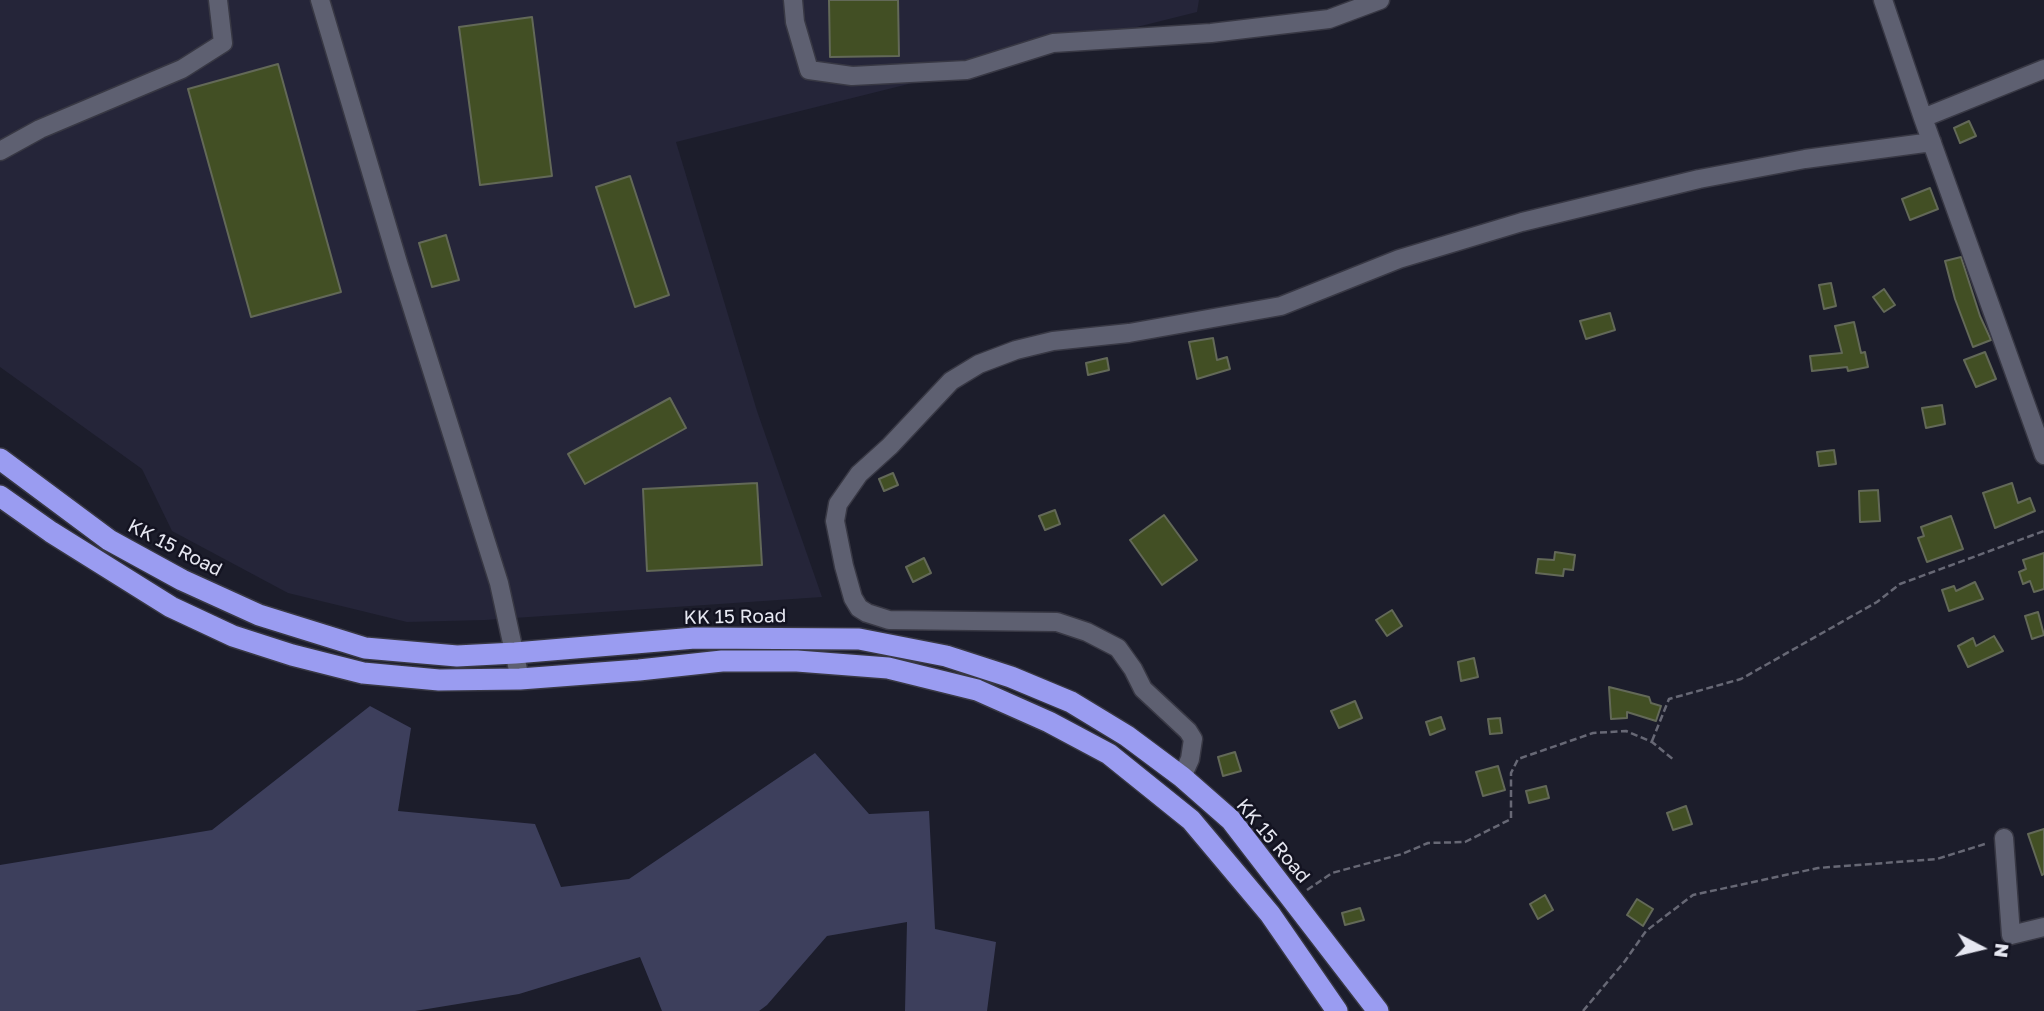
<!DOCTYPE html>
<style>
body{margin:0}
#map{position:relative;width:2044px;height:1011px;overflow:hidden;background:#1c1d2b;font-family:"Golos Text",sans-serif}
canvas{display:block}
.north{position:absolute;left:1946px;top:913px;width:70px;height:70px;-webkit-text-stroke:5px #131321;paint-order:stroke;rotate:97deg;font-size:19px;font-weight:700;line-height:28px;text-align:center;color:#e6e7f1}
.north::after{content:'';display:block;margin:auto;width:24px;height:32px;background:#e6e7f1;clip-path:polygon(50% 0,100% 100%,50% 72%,0 100%)}
</style>
<div id="map">
<canvas width="2044" height="1011"></canvas>
<div class="north">N</div>
</div>
<script>
const ctx = document.querySelector('canvas').getContext('2d');
ctx.lineJoin = 'round';
function fill(path, color) {
  ctx.fillStyle = color;
  ctx.fill(path, 'evenodd');
}
function toPath(rows) {
  const path = new Path2D();
  for (const r of rows) {
    path.moveTo(r[0], r[1]);
    for (let i = 2; i < r.length; i += 2) path.lineTo(r[i], r[i + 1]);
  }
  return path;
}
function strokePath(path, color, width, dash) {
  ctx.strokeStyle = color;
  ctx.lineWidth = width;
  ctx.lineCap = dash ? 'butt' : 'round';
  ctx.setLineDash(dash || []);
  ctx.stroke(path);
}
function write(font, color, halo, rows, align = 'center') {
  ctx.font = font + ' "Golos Text",sans-serif';
  ctx.lineWidth = 5;
  ctx.setLineDash([]);
  ctx.textBaseline = 'middle';
  ctx.strokeStyle = halo;
  ctx.fillStyle = color;
  for (const [text, x, y, turn = 0] of rows) {
    ctx.save();
    ctx.translate(x, y);
    ctx.rotate((+turn || 0) * Math.PI / 180);
    ctx.textAlign = isNaN(turn) ? turn : align;
    if (halo) ctx.strokeText(text, 0, 0);
    ctx.fillText(text, 0, 0);
    ctx.restore();
  }
}
fill(toPath([
 [0,0,1199,0,1197,12,676,142,757,411,822,597,485,620,407,622,288,593,172,531,142,469,0,367]
]), '#252539');
fill(toPath([
 [370,706,411,728,398,811,535,824,561,887,629,879,815,753,869,814,929,811,935,929,996,942,987,1011,905,1011,907,922,827,936,767,1005,759,1011,662,1011,640,957,519,994,415,1011,0,1011,0,865,212,830]
]), '#3d3f5c');
const building = toPath([
 [829,0,898,0,899,56,830,57,829,0],
 [532,17,552,176,480,185,459,27,532,17],
 [278,64,341,292,251,317,188,89,278,64],
 [1969,121,1976,136,1960,143,1954,128,1969,121],
 [630,176,669,295,635,307,596,187,630,176],
 [1930,188,1938,209,1910,220,1902,199,1930,188],
 [446,235,459,280,432,287,419,243,446,235],
 [1961,257,1980,316,1991,340,1973,347,1955,299,1945,261,1961,257],
 [1831,283,1836,306,1824,309,1819,285,1831,283],
 [1884,289,1895,305,1884,312,1873,297,1884,289],
 [1610,313,1615,330,1586,339,1580,321,1610,313],
 [1854,322,1861,353,1865,352,1868,367,1848,371,1847,367,1812,371,1810,356,1842,353,1835,326,1854,322],
 [1213,338,1217,360,1227,357,1230,369,1197,379,1189,342,1213,338],
 [1985,352,1996,379,1976,387,1964,360,1985,352],
 [1107,358,1109,370,1088,375,1086,363,1107,358],
 [670,398,686,428,585,484,568,454,670,398],
 [1942,405,1945,424,1926,428,1922,408,1942,405],
 [1834,450,1836,464,1819,466,1817,452,1834,450],
 [893,473,898,485,884,491,879,479,893,473],
 [757,483,762,565,647,571,643,489,757,483],
 [2012,483,2018,503,2030,498,2035,511,1995,528,1983,493,2012,483],
 [1878,490,1880,521,1860,522,1859,491,1878,490],
 [1055,510,1060,524,1045,530,1039,516,1055,510],
 [1164,515,1197,560,1162,585,1130,540,1164,515],
 [1951,516,1963,549,1927,562,1918,538,1924,536,1921,527,1951,516],
 [1555,552,1575,555,1573,570,1564,569,1563,576,1536,573,1538,559,1554,560,1555,552],
 [2044,553,2044,589,2034,592,2030,581,2023,584,2019,572,2026,569,2023,560,2044,553],
 [924,558,931,573,913,582,906,567,924,558],
 [1975,582,1983,599,1949,611,1942,590,1954,586,1956,591,1975,582],
 [1392,610,1402,626,1387,636,1376,620,1392,610],
 [2038,612,2044,635,2032,639,2025,616,2038,612],
 [1994,636,2003,651,1968,667,1958,646,1973,638,1976,646,1994,636],
 [1474,658,1478,677,1461,681,1458,662,1474,658],
 [1609,687,1649,697,1651,703,1661,706,1656,721,1627,712,1627,718,1611,719,1609,687],
 [1355,701,1362,718,1339,728,1331,711,1355,701],
 [1441,717,1445,729,1430,735,1426,722,1441,717],
 [1500,718,1502,733,1490,734,1488,719,1500,718],
 [1235,752,1241,771,1223,776,1218,757,1235,752],
 [1498,766,1505,790,1483,796,1476,772,1498,766],
 [1546,786,1549,798,1529,803,1526,791,1546,786],
 [1686,806,1692,824,1673,830,1667,813,1686,806],
 [2044,829,2044,874,2042,875,2028,834,2044,829],
 [1545,895,1553,910,1538,919,1530,904,1545,895],
 [1637,899,1653,909,1643,926,1627,915,1637,899],
 [1360,908,1364,920,1345,925,1342,913,1360,908]
]);
fill(building, '#424f24');
strokePath(building, '#636958', 2);
const minor = toPath([
 [320,0,399,266,499,583,520,679],
 [793,0,795,22,809,70,852,76,967,70,1053,43,1211,33,1329,19,1380,0],
 [1883,0,1923,118,2044,455],
 [1923,118,2044,69],
 [0,151,40,129,182,69,223,43,218,0],
 [1182,777,1190,759,1193,739,1188,731,1143,689,1133,669,1118,648,1087,632,1057,622,889,620,867,613,859,608,853,598,844,566,835,521,838,504,859,474,890,446,951,381,979,364,1016,350,1053,341,1129,333,1281,306,1399,259,1522,222,1699,179,1805,159,1932,142],
 [2004,838,2011,935,2044,927]
]);
const highway = toPath([
 [0,459,109,540,182,580,259,615,365,648,457,656,515,653,695,638,859,639,946,656,1011,677,1071,702,1127,736,1182,777,1231,820,1378,1011],
 [0,496,51,532,171,607,233,636,292,655,363,673,439,680,520,679,639,670,722,661,797,661,888,668,977,690,1049,722,1109,754,1191,820,1270,914,1337,1011]
]);
strokePath(minor, '#383844', 21);
strokePath(highway, '#383844', 24);
strokePath(toPath([
 [1652,741,1669,699,1741,679,1877,602,1900,584,2044,531],
 [1307,890,1332,873,1402,854,1428,843,1465,842,1511,819,1511,773,1518,759,1593,733,1626,731,1652,742,1674,760],
 [1583,1011,1625,961,1646,931,1693,895,1818,868,1937,859,1988,843]
]), '#676875', 2.5, [7, 3.5]);
strokePath(minor, '#5e6071', 18);
strokePath(highway, '#9a9cf1', 21);
write('19px', '#e6e7f1', '#131321', [
 ["KK 15 Road",175,548,27],
 ["KK 15 Road",735,617,-1],
 ["KK 15 Road",1273,841,50]
]);
</script>
